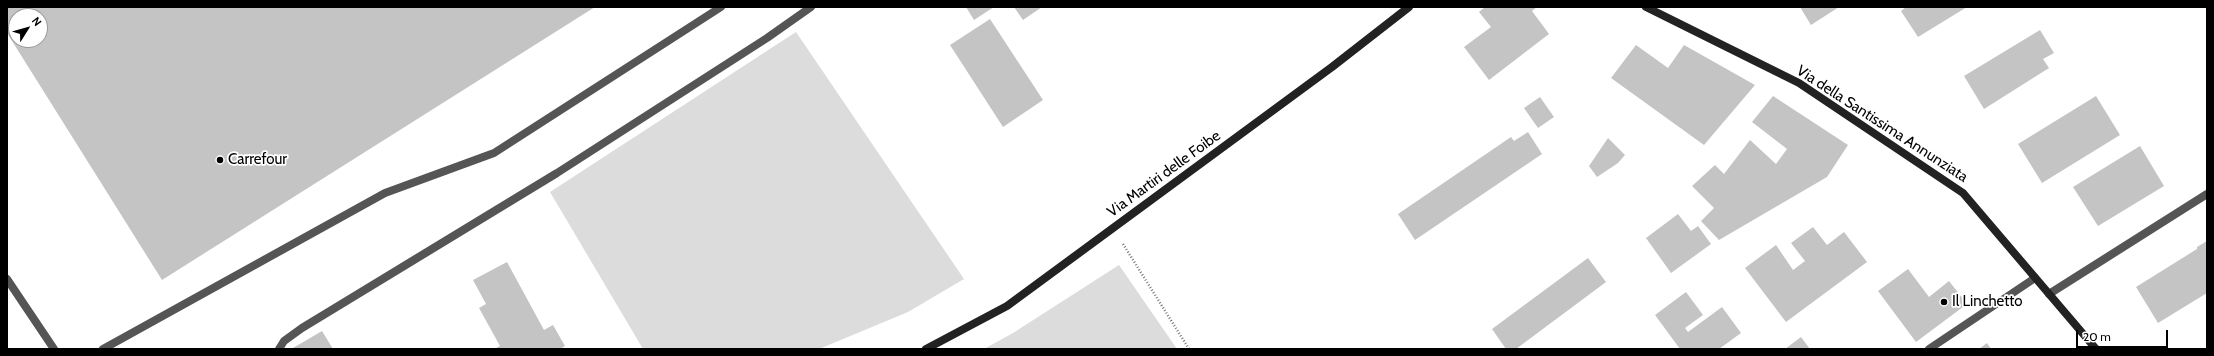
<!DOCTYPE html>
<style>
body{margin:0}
#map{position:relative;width:2214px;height:356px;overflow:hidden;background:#fff;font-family:Cabin,sans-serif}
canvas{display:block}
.frame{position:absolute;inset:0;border:8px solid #000;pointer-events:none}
.north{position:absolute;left:8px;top:8px;width:40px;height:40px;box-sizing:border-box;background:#fff;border:1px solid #999;border-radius:50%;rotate:53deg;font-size:11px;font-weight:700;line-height:16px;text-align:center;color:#000}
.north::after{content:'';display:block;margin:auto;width:14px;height:18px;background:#000;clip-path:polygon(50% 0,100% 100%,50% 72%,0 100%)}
.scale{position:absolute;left:2076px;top:330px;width:92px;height:18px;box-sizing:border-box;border:2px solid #000;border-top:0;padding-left:5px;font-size:12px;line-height:14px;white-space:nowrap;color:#000;-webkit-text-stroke:3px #fff;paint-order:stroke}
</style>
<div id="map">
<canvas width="2214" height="356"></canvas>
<div class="frame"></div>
<div class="north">N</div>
<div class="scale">20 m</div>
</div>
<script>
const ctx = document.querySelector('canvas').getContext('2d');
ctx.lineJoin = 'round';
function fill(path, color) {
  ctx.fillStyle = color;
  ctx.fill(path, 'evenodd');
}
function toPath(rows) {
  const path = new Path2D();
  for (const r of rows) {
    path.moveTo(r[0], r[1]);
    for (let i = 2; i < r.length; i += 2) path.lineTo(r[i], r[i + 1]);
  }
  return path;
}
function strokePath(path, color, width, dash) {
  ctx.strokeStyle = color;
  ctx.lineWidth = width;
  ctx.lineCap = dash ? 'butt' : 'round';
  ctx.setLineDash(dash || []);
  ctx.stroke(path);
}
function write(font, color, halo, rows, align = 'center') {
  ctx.font = font + ' Cabin,sans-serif';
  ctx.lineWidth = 3.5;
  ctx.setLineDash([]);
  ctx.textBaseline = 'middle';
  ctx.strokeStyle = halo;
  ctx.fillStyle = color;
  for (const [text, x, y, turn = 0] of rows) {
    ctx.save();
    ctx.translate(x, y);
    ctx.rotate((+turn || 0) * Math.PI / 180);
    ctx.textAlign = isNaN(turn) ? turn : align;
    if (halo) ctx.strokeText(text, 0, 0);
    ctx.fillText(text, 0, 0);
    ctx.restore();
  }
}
fill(toPath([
 [796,32,964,279,908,312,819,349,643,349,550,192],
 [1119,265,1177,349,984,349,1013,333]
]), '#dcdcdc');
fill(toPath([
 [7,7,595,7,162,280,7,33],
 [16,16,40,16,40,40,16,40],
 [966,7,994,7,974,20],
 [1014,7,1042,7,1023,20],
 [1485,7,1537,7,1532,11,1549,34,1489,80,1464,47,1491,27,1479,12],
 [1800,7,1839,7,1811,25],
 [1906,7,1967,7,1918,37,1901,11],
 [990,19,1043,100,1003,127,950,45],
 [2040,30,2054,53,2043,59,2049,68,1984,109,1964,76],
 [1636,45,1668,68,1684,45,1755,85,1704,145,1611,78],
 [1773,96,1848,145,1827,177,1719,240,1701,221,1714,208,1692,186,1715,165,1724,174,1750,140,1776,164,1787,149,1752,122],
 [2096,96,2120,135,2042,183,2018,144],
 [1540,97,1554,117,1538,128,1524,108],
 [1528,132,1542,154,1415,240,1398,214,1511,137,1514,141],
 [1608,138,1625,155,1618,163,1597,177,1589,166],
 [2140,146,2164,186,2098,226,2073,187],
 [1678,214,1691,231,1698,226,1711,244,1671,273,1646,238],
 [1813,227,1827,245,1844,232,1867,262,1786,322,1745,268,1776,245,1793,270,1805,261,1791,243],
 [2207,241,2207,293,2158,323,2136,287,2197,249,2197,247],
 [1588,258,1606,282,1516,349,1506,349,1492,329],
 [507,262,544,330,553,325,565,346,560,349,494,349,500,346,479,308,486,304,473,280],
 [1908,269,1929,297,1949,281,1967,304,1916,342,1878,291],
 [1686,292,1703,315,1685,328,1688,332,1722,307,1741,333,1719,349,1680,349,1655,315],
 [322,331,333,349,294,349,293,348],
 [1801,337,1810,349,1785,349],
 [1987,343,1991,349,1979,349]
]), '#c4c4c4');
strokePath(toPath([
 [1123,244,1189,349]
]), '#777', 2.5, [1, 2]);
strokePath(toPath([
 [7,279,54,349],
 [103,349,385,193,494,153,721,7],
 [279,349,284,341,302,328,557,173,767,38,811,7]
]), '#555', 8);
strokePath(toPath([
 [2049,294,2207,194],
 [1929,349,2035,278]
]), '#555', 8);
strokePath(toPath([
 [1646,7,1799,83,1963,193,2096,349],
 [926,349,1007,306,1332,67,1409,7]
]), '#222', 8);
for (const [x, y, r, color] of [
 [220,160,4,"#000"],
 [1944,302,4,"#000"]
]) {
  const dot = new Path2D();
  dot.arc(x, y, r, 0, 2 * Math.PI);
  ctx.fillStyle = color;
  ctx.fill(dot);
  strokePath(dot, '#fff', 1.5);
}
write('15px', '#000', '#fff', [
 ["Via della Santissima Annunziata",1882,124,33],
 ["Via Martiri delle Foibe",1164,174,-36]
]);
write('15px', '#000', '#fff', [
 ["Carrefour",228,160],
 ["Il Linchetto",1952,302]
], 'left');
</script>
